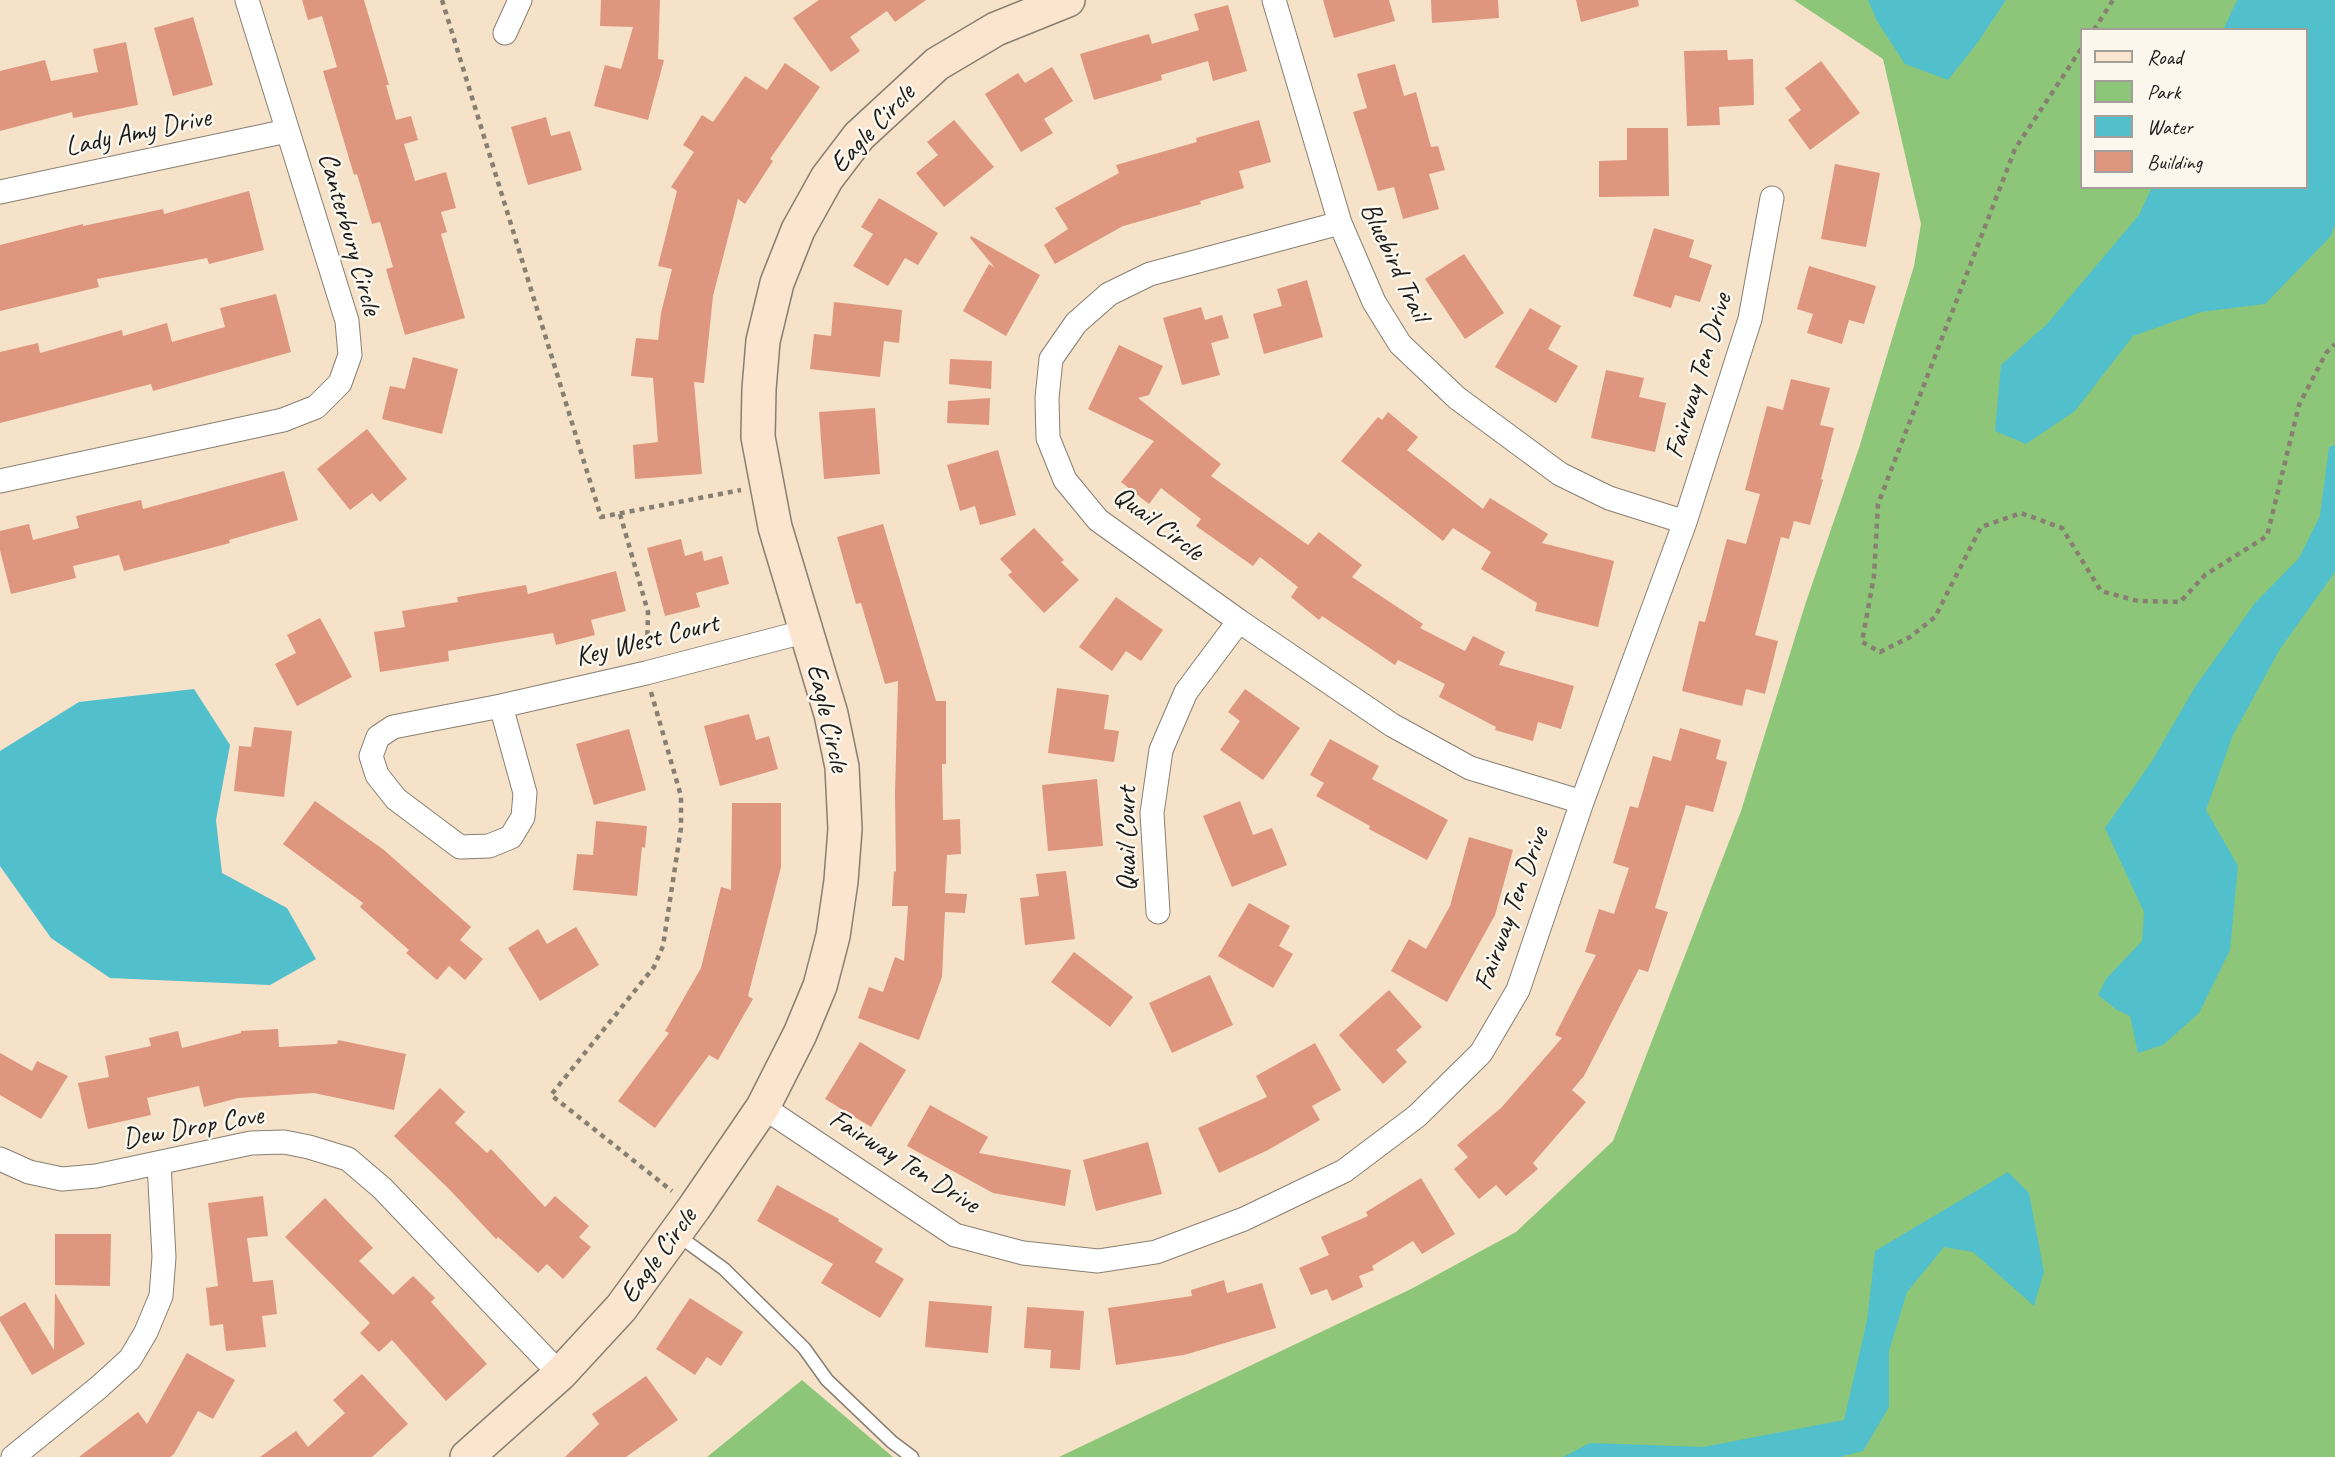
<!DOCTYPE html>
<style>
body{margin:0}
#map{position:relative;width:2335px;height:1457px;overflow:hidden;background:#f5e2c8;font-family:Caveat,sans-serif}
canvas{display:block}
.legend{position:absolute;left:2080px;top:28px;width:228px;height:161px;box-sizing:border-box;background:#fbf7ec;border:2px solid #a29f99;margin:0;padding:9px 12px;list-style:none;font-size:21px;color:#1c1c1c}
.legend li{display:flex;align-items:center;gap:14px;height:35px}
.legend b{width:35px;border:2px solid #a29f99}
</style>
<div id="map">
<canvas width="2335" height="1457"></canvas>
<ul class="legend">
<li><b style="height:9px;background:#fce5cf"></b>Road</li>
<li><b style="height:19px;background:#8dc679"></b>Park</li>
<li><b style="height:19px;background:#52bfcc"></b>Water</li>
<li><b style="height:19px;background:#de977e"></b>Building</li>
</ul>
</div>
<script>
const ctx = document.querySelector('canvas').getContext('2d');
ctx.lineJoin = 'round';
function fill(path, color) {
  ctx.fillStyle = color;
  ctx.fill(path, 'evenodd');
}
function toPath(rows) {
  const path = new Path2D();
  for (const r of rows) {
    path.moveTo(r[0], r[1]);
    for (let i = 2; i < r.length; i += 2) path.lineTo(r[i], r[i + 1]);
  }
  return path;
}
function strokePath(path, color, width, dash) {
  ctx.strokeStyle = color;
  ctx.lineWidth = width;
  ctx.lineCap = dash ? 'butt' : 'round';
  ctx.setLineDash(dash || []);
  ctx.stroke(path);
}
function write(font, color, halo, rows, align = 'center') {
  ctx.font = font + ' Caveat,sans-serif';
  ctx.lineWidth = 5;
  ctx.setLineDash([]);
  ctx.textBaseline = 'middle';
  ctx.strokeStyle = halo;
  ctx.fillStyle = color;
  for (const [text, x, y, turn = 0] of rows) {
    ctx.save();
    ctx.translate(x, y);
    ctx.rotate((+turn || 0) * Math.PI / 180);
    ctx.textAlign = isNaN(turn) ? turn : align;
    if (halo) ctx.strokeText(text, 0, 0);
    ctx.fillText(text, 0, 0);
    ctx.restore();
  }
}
fill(toPath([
 [1794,0,2335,0,2335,1457,1059,1457,1411,1289,1516,1232,1613,1141,1741,811,1806,602,1859,448,1914,266,1921,224,1883,59],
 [2081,30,2305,30,2305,187,2081,187],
 [802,1380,893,1457,707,1457]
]), '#8dc679');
fill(toPath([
 [1868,0,2006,0,1978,42,1948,80,1905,64,1877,21],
 [2237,0,2335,0,2335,225,2330,237,2265,304,2201,312,2133,336,2075,411,2026,444,1995,431,2001,365,2047,324,2139,215,2152,187,2305,187,2305,30,2223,30],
 [2335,445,2335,572,2280,649,2233,735,2206,810,2238,866,2230,950,2199,1013,2163,1045,2138,1053,2130,1016,2117,1010,2098,995,2106,979,2142,941,2144,912,2105,828,2152,761,2195,687,2255,603,2299,558,2320,516,2329,447],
 [194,689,230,745,216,820,222,873,287,908,316,959,270,985,110,978,51,938,0,866,0,751,79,702],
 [2008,1172,2029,1193,2044,1272,2034,1306,1973,1252,1944,1247,1907,1292,1889,1351,1889,1407,1863,1451,1840,1457,1563,1457,1590,1443,1703,1447,1844,1420,1867,1321,1875,1251]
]), '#52bfcc');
fill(toPath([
 [302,0,364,0,389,85,386,85,396,120,411,116,418,140,404,144,415,181,446,172,456,208,441,212,447,232,441,234,465,318,405,335,386,269,393,267,380,222,372,224,357,174,354,175,323,71,337,67,322,16,308,20],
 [601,0,660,0,658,59,664,60,648,120,594,106,605,65,621,69,633,27,600,26],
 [819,0,926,0,895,22,887,11,850,37,860,51,831,72,793,18],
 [1323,0,1389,0,1395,21,1334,38],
 [1431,0,1498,0,1499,18,1432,23],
 [1576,0,1638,0,1639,6,1581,22],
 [1228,5,1247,71,1213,81,1208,61,1161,75,1162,80,1094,100,1080,54,1149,34,1152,44,1199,30,1194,14],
 [193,17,213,85,173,96,154,28],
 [126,42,138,105,73,118,72,112,0,131,0,71,45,60,51,81,98,72,93,49],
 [1727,50,1728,60,1753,59,1754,105,1719,107,1720,125,1687,126,1684,51],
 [1821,61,1860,113,1810,150,1788,120,1801,110,1785,88],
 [785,63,820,87,770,159,773,161,745,204,738,199,713,296,704,383,694,382,702,474,635,479,633,445,658,442,653,378,631,376,636,338,658,340,661,313,672,269,658,266,677,191,671,187,694,152,683,145,702,115,713,122,745,76,767,90],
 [1395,64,1404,96,1416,92,1431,147,1438,146,1445,170,1429,174,1439,209,1403,219,1394,187,1378,191,1353,112,1367,108,1357,74],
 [1052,67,1073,101,1044,119,1053,133,1021,152,985,94,1018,73,1025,83],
 [546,117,551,136,570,131,582,170,528,185,511,127],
 [954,120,994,167,944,207,916,173,938,155,927,142],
 [1259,120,1271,162,1239,171,1244,188,1200,201,1201,204,1123,226,1055,264,1044,245,1068,229,1055,208,1119,173,1116,165,1197,142,1196,138],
 [1627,128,1668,128,1669,196,1599,197,1599,161,1627,160],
 [1835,164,1880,173,1866,247,1821,239],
 [249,191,264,250,209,264,207,258,97,279,99,287,0,311,0,245,83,224,83,226,163,209,164,214],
 [879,198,938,233,918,265,905,258,888,286,853,266,873,234,861,227],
 [1654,228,1694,240,1689,257,1712,265,1700,302,1675,295,1671,308,1633,296],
 [971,236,1040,275,1006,336,963,311,989,264,995,268,970,238],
 [1464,254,1504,313,1465,339,1425,279],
 [1809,266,1876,286,1864,324,1849,320,1842,344,1807,333,1813,314,1797,309],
 [1307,280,1323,337,1264,354,1253,314,1282,306,1277,289],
 [276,294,291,352,153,391,151,384,0,423,0,352,38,343,40,353,122,330,123,336,167,323,172,342,225,327,220,308],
 [834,302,902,310,899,343,884,341,880,377,810,369,814,334,831,336],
 [1201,307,1205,320,1222,315,1229,338,1211,343,1220,375,1182,385,1163,318],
 [1530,308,1561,326,1548,349,1578,366,1556,403,1495,367],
 [1119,345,1163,366,1149,395,1138,398,1221,464,1211,476,1308,545,1319,532,1362,565,1352,577,1423,624,1420,628,1465,651,1473,636,1505,652,1499,665,1574,686,1561,729,1538,722,1533,741,1495,730,1496,727,1439,697,1445,684,1398,660,1395,665,1322,616,1319,620,1291,597,1298,587,1260,557,1253,566,1196,526,1201,519,1161,488,1149,504,1121,482,1154,441,1088,409],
 [413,357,458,369,442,434,382,419,390,386,405,389],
 [950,359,992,361,991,389,949,384],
 [1606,370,1644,378,1639,397,1666,403,1655,452,1591,438],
 [1791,379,1830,388,1820,425,1834,428,1821,479,1823,480,1810,525,1794,521,1789,539,1781,537,1755,635,1778,641,1765,694,1746,689,1742,706,1682,691,1699,621,1705,622,1727,539,1746,544,1760,494,1745,490,1767,406,1783,410],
 [990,398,989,425,947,423,948,401],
 [875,408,880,474,824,479,819,412],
 [1388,412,1418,437,1407,450,1483,509,1490,498,1548,534,1542,543,1614,561,1598,627,1535,611,1537,603,1481,569,1491,552,1453,528,1443,541,1341,461,1378,417,1382,420],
 [367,429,407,479,380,502,372,493,350,510,317,469],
 [998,450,1016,515,980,525,975,506,960,511,947,465],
 [284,471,298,520,229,540,230,543,124,571,119,555,73,566,76,578,11,594,0,550,0,531,29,524,33,540,79,528,76,516,141,500,143,509],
 [883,524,936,701,946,701,946,764,942,764,943,820,960,819,961,854,947,855,945,893,967,894,965,913,945,912,942,977,919,1040,858,1018,869,987,883,992,895,957,904,961,908,906,892,906,894,871,896,872,895,793,898,681,885,684,861,603,856,604,837,537],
 [1034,528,1064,560,1061,562,1079,580,1044,613,1008,575,1012,572,1000,559],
 [681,539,685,556,702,551,704,561,722,556,729,584,696,593,700,607,665,616,647,548],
 [616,571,626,611,591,620,595,635,556,645,553,633,448,651,449,661,380,672,374,632,405,627,402,611,458,602,457,597,526,585,528,594],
 [1116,597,1163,630,1141,661,1126,651,1112,671,1079,647],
 [320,618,352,677,297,706,275,664,296,653,287,635],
 [1057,688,1109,695,1104,729,1119,731,1114,762,1048,753],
 [1245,689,1300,728,1263,780,1220,750,1240,721,1228,712],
 [749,714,756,740,769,736,778,769,720,786,704,726],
 [254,727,292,731,284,797,234,791,239,746,251,747],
 [1680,728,1721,740,1716,759,1727,762,1713,812,1686,805,1655,908,1668,912,1648,972,1639,969,1584,1076,1572,1090,1586,1102,1533,1163,1538,1169,1506,1196,1496,1185,1479,1199,1454,1169,1468,1157,1457,1145,1501,1108,1562,1038,1555,1035,1596,955,1585,952,1599,909,1614,914,1629,868,1613,863,1630,806,1638,808,1653,756,1671,761],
 [629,729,646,790,594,805,576,744],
 [1330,739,1379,766,1372,779,1448,820,1427,860,1369,829,1370,826,1316,796,1324,783,1310,775],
 [1097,779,1103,846,1048,851,1042,785],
 [315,801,384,850,471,927,460,940,483,959,465,980,449,966,437,980,406,953,409,950,360,907,363,903,283,844],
 [1240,801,1253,835,1272,828,1287,865,1232,887,1203,816],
 [732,803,781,803,781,867,748,996,753,999,718,1060,709,1055,655,1128,618,1101,669,1033,665,1031,701,968,721,887,731,890],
 [596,821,647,826,645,848,642,847,637,896,573,890,577,854,593,855],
 [1469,837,1513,850,1495,915,1447,1002,1391,971,1409,939,1426,949,1450,906],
 [1066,871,1075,939,1025,945,1020,898,1039,896,1036,874],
 [1249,903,1290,926,1279,946,1293,954,1273,988,1218,956],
 [576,927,599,965,540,1001,508,948,538,929,547,944],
 [1074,952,1133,997,1110,1027,1051,982],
 [1210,975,1233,1025,1172,1053,1149,1003],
 [1389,990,1422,1027,1396,1050,1407,1062,1383,1084,1339,1035],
 [278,1029,279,1047,337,1044,338,1040,406,1054,394,1110,314,1093,238,1098,204,1107,199,1086,147,1098,151,1115,88,1129,78,1083,109,1077,105,1056,151,1046,149,1038,178,1031,182,1048,241,1033,241,1031],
 [860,1042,906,1070,871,1127,825,1099],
 [1315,1043,1341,1090,1312,1106,1320,1120,1268,1150,1219,1173,1198,1128,1267,1097,1256,1076],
 [0,1053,32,1071,37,1061,68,1076,41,1119,0,1095],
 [440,1088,465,1112,455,1123,487,1153,491,1149,545,1207,555,1196,589,1226,579,1237,591,1247,563,1279,547,1264,538,1273,498,1237,496,1239,449,1189,394,1136],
 [930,1105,988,1137,979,1153,1071,1170,1065,1206,993,1193,907,1146],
 [1148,1142,1162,1194,1096,1211,1083,1160],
 [1421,1178,1455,1234,1422,1254,1413,1241,1372,1266,1374,1270,1359,1276,1363,1287,1332,1301,1327,1289,1311,1295,1299,1268,1329,1255,1321,1237,1368,1216,1366,1212],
 [777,1185,839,1219,838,1221,883,1249,875,1262,904,1279,880,1318,821,1283,833,1264,757,1221],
 [263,1196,268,1236,247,1238,253,1282,273,1280,277,1314,262,1316,266,1347,226,1351,223,1324,210,1326,206,1288,218,1286,208,1203],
 [325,1198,373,1248,359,1261,393,1295,413,1276,435,1298,431,1302,487,1364,446,1401,392,1340,379,1352,360,1333,370,1323,285,1237],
 [55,1234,111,1234,110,1286,55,1285],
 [1224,1280,1227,1293,1262,1283,1276,1328,1184,1355,1116,1365,1108,1308,1192,1296,1191,1290],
 [55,1293,85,1344,32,1375,0,1321,0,1317,25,1302,54,1350],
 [690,1298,743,1332,721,1366,707,1357,695,1375,656,1349],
 [929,1301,992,1306,988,1353,925,1347],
 [1027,1307,1084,1311,1080,1370,1050,1368,1051,1350,1024,1348],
 [187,1353,235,1380,213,1419,198,1411,174,1454,170,1457,79,1457,138,1412,147,1424],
 [362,1374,408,1424,372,1457,260,1457,296,1431,308,1447,345,1413,333,1400],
 [646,1376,678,1420,626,1457,565,1457,599,1424,592,1414]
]), '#de977e');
const lane = toPath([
 [676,1234,724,1269,804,1348,827,1380,892,1442,912,1457]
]);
const street = toPath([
 [1274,0,1340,223,1374,302,1400,344,1457,398,1560,474,1609,498,1685,522],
 [505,33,520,0],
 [0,192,287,131],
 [1340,223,1150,274,1109,294,1076,323,1051,359,1047,398,1048,438,1065,480,1098,520,1239,621,1392,725,1470,768,1582,802],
 [0,481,283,420,316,407,340,383,350,355,347,321,247,0],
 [501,706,525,793,523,817,511,837,489,846,460,847,396,799,377,775,371,756,378,737,393,727,501,706,646,673,807,631],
 [1158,912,1152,813,1161,750,1186,692,1239,621],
 [763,1107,955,1235,1023,1253,1098,1261,1156,1252,1244,1219,1344,1171,1417,1116,1481,1053,1518,990,1582,802,1685,522,1750,319,1772,198],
 [0,1159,29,1172,62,1179,96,1176,251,1143,284,1142,309,1147,348,1159,382,1188,560,1374],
 [13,1457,98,1388,130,1359,146,1332,161,1296,164,1257,159,1164]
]);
const secondary = toPath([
 [467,1457,560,1374,621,1308,694,1208,763,1107,800,1034,820,986,833,936,841,881,845,829,842,767,831,714,775,527,758,437,759,389,763,341,777,283,798,230,827,178,859,136,937,64,996,29,1068,0]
]);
strokePath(lane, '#887f72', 15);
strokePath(street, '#887f72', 25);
strokePath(secondary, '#887f72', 36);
strokePath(toPath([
 [442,0,601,517,741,490],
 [2094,30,2113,0],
 [2081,49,2015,149,1878,504,1874,576,1862,642,1880,652,1910,637,1935,617,1981,527,2021,513,2062,528,2101,591,2138,601,2180,602,2205,575,2267,536,2299,405,2326,353,2335,344],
 [620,514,648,612,647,649],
 [651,692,681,796,681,828,663,946,654,967,551,1095,672,1191]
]), '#887f72', 4.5, [5, 5]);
strokePath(lane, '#fff', 12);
strokePath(street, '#fff', 23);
strokePath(secondary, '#fce5cf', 33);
write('28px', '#1c1c1c', '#fbf7ec', [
 ["Eagle Circle",873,129,-47],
 ["Lady Amy Drive",138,133,-12],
 ["Canterbury Circle",349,234,74],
 ["Bluebird Trail",1394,262,65],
 ["Fairway Ten Drive",1699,376,-73],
 ["Quail Circle",1158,524,37],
 ["Key West Court",647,641,-14],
 ["Eagle Circle",827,718,77],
 ["Quail Court",1128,839,-90],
 ["Fairway Ten Drive",1512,909,-70],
 ["Dew Drop Cove",193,1128,-10],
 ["Fairway Ten Drive",904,1162,32],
 ["Eagle Circle",659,1256,-54]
]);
</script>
